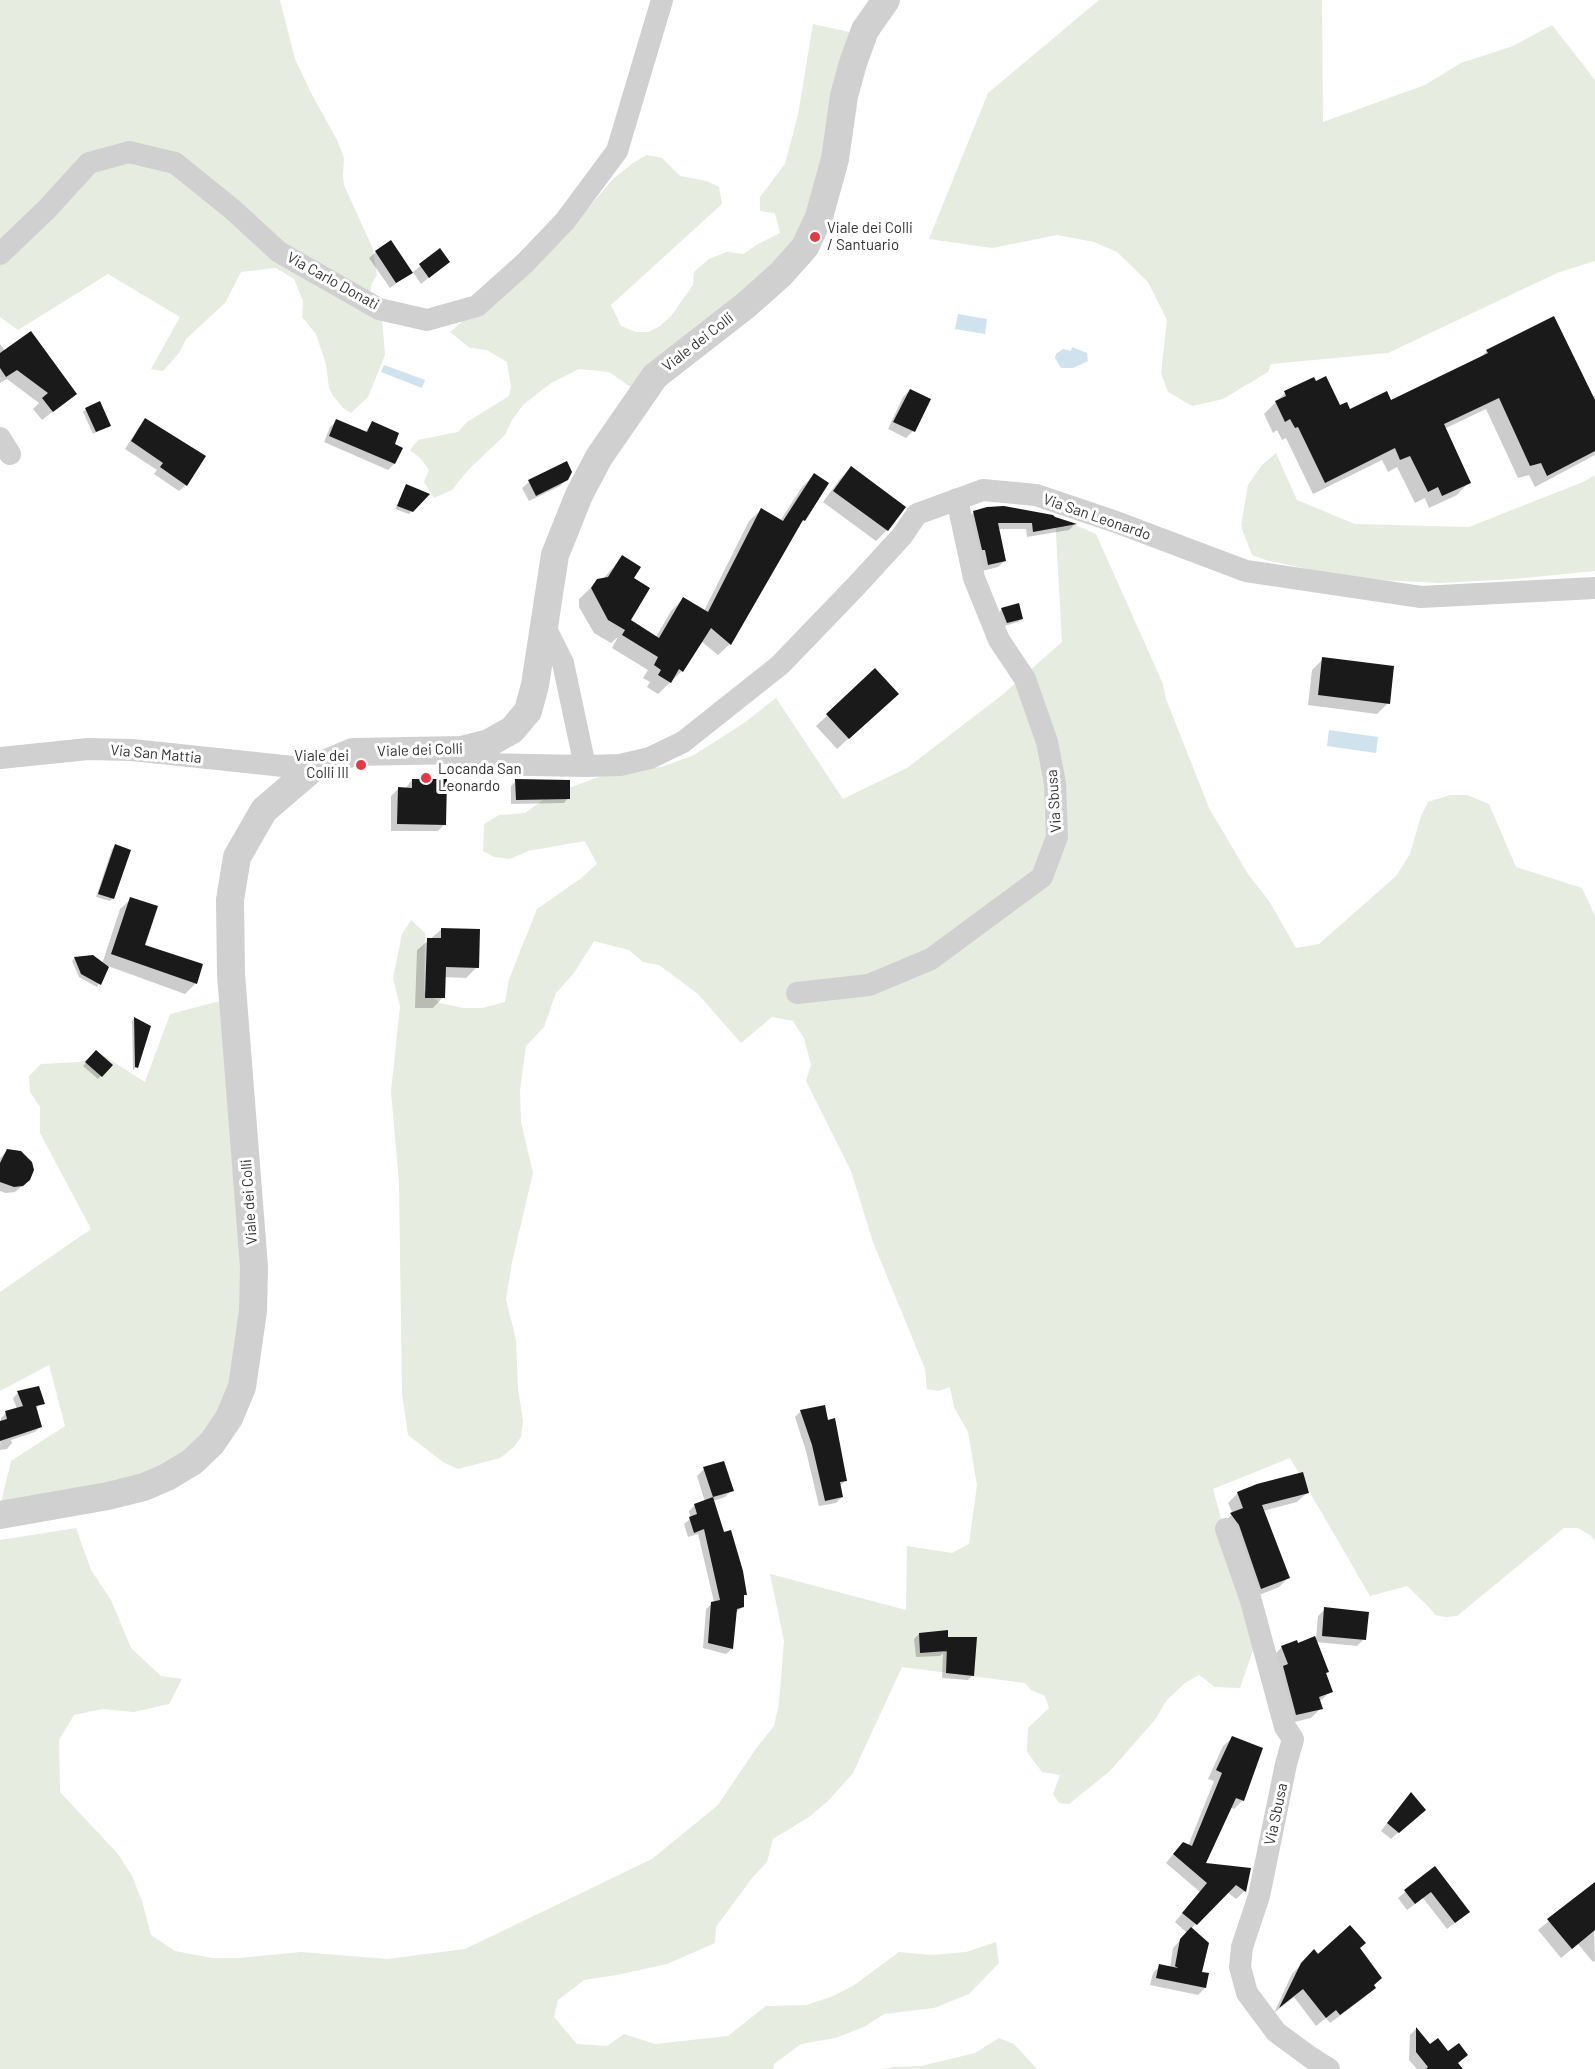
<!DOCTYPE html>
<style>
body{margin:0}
canvas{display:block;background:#fff}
</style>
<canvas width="1595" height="2069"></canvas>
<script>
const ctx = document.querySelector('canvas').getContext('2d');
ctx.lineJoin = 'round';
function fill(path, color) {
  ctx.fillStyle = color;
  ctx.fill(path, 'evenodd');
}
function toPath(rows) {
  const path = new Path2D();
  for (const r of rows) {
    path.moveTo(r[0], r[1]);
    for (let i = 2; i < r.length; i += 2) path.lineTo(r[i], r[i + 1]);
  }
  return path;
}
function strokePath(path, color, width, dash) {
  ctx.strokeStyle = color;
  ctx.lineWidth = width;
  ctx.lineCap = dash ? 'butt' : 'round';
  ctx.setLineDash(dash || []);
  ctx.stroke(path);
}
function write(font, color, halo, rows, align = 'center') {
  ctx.font = font + ' Barlow,sans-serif';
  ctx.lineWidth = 6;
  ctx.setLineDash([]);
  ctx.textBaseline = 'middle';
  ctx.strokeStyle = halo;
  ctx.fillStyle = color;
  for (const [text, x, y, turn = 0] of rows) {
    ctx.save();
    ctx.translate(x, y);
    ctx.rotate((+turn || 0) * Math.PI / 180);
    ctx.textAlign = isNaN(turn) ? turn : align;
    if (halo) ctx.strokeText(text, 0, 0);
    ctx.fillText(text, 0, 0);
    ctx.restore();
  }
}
fill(toPath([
 [0,0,280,0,295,59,311,93,337,140,344,158,343,176,344,185,373,249,377,275,372,283,370,293,382,318,385,355,368,397,351,413,343,408,333,396,329,388,326,364,316,334,302,317,303,301,294,279,276,268,241,272,225,303,186,339,179,353,163,371,151,369,180,317,108,274,18,330,0,317],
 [1099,0,1322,0,1323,122,1425,85,1461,63,1513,46,1552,25,1595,80,1595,261,1557,273,1388,353,1271,364,1268,372,1223,399,1192,406,1168,392,1161,373,1167,320,1148,282,1117,252,1094,242,1057,235,992,248,929,239,988,93],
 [813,24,854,33,814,209,789,254,632,388,609,372,579,369,551,383,523,405,512,420,505,435,468,470,452,490,434,498,424,482,429,470,420,458,410,450,418,440,458,432,467,422,509,396,511,387,507,362,487,350,470,348,450,332,514,278,589,207,613,179,633,163,647,155,662,158,680,176,707,181,719,187,722,204,611,305,621,326,636,332,649,332,660,326,671,316,693,285,694,272,709,259,727,252,744,254,756,245,780,233,775,213,760,211,760,197,785,164,798,115],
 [1276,453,1297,500,1355,524,1469,527,1583,482,1595,475,1595,571,1514,579,1439,583,1381,580,1312,570,1266,560,1252,555,1241,526,1248,485,1262,465],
 [1055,516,1096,534,1163,684,1166,699,1209,808,1248,874,1269,901,1296,948,1319,944,1396,876,1410,854,1421,816,1428,802,1450,795,1467,795,1489,804,1516,867,1582,888,1595,916,1595,1541,1590,1535,1578,1528,1564,1528,1457,1616,1446,1617,1435,1615,1429,1607,1407,1586,1370,1596,1290,1458,1213,1489,1255,1644,1240,1688,1215,1687,1199,1675,1185,1683,1167,1700,1154,1721,1110,1771,1069,1804,1059,1803,1053,1794,1060,1775,1042,1772,1027,1752,1028,1728,1049,1708,1045,1696,1031,1690,1025,1683,902,1667,853,1773,828,1801,809,1817,773,1839,767,1862,752,1878,716,1927,715,1943,667,1964,617,1975,584,1980,558,2000,554,2017,577,2044,607,2046,624,2034,655,2044,728,2036,766,2006,806,2005,831,1997,853,1986,899,1952,932,1955,966,1952,996,1942,999,1963,969,1994,934,2008,884,2014,864,2027,835,2038,801,2044,774,2064,773,2069,0,2069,0,1540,76,1528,91,1570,111,1600,131,1648,161,1676,182,1679,169,1704,134,1712,102,1709,74,1715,59,1740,60,1792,118,1854,132,1876,142,1901,151,1935,175,1951,212,1958,239,1958,301,1952,387,1959,465,1949,652,1859,718,1805,755,1750,774,1726,779,1703,784,1641,770,1574,906,1610,907,1546,952,1553,969,1544,977,1485,968,1432,954,1407,950,1387,938,1391,927,1389,925,1369,873,1242,851,1171,806,1081,811,1065,804,1038,793,1021,772,1017,741,1043,698,994,659,965,643,962,629,950,594,941,574,973,556,993,544,1027,526,1046,520,1090,521,1122,533,1173,512,1262,506,1299,516,1340,518,1388,523,1421,521,1437,514,1447,500,1458,458,1469,443,1462,408,1435,402,1394,399,1183,391,1091,400,1007,393,978,402,934,411,920,425,933,424,991,440,1003,463,1008,483,1008,505,1002,509,979,537,909,580,879,597,864,585,841,528,851,510,859,494,857,483,851,484,824,499,815,525,813,550,795,604,775,661,767,694,755,744,723,776,698,843,799,907,768,1002,695,1062,642],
 [224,1000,247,1298,237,1379,208,1434,157,1470,95,1488,1,1503,11,1461,65,1426,49,1365,0,1391,0,1292,91,1229,40,1133,40,1107,30,1092,29,1076,41,1064,80,1062,101,1054,145,1082,170,1014],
 [999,2038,1014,2044,1037,2069,883,2069,893,2067,921,2066,975,2053]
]), '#e6ecdf');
fill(toPath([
 [958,314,987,319,985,334,955,329],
 [1072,347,1087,353,1088,361,1073,368,1061,368,1055,358,1056,354,1063,349,1071,351],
 [384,365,425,380,422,388,381,372],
 [1329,730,1378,737,1376,753,1327,746]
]), '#cfe2ee');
fill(toPath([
 [440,250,448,262,421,284,413,272],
 [376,252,411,273,390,288,369,258],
 [0,344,5,351,75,394,42,420,33,409,39,403,7,379,0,383],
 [1487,351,1592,397,1595,396,1595,455,1535,487,1529,475,1518,478,1486,409,1444,429,1469,482,1457,495,1429,508,1425,498,1415,503,1397,467,1388,472,1382,460,1313,494,1286,438,1282,440,1277,430,1273,433,1264,414,1285,393,1350,411,1391,402,1479,359],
 [910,390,929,400,913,431,906,438,888,429,903,397],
 [86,409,109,425,93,434,83,412],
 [146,420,186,485,179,491,154,474,157,470,125,449,139,427],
 [337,421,364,433,372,423,393,445,401,448,394,464,388,470,324,442,330,427],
 [851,468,904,507,887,530,876,541,823,502,840,479],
 [814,475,804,520,797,527,730,644,718,655,701,641,682,671,658,694,647,687,650,682,643,678,648,670,612,648,618,637,611,643,594,633,579,607,579,599,600,579,603,579,622,557,632,579,627,627,632,622,656,637,671,611,683,599,704,611,749,521,761,510,780,521,802,487],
 [567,479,560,486,529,501,522,488,529,482],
 [406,486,428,494,409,514,395,509],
 [974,512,1054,519,1074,525,1069,530,1027,537,1026,529,998,529,1005,561,998,567,982,571,968,518],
 [1002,609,1021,619,1018,622,1004,626,999,612],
 [1323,659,1388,703,1377,714,1308,705,1312,670],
 [875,671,886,704,837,749,816,726],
 [412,780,445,824,438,831,391,831,391,796,398,789,405,789],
 [516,781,568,798,564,803,511,804,511,786],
 [115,846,113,898,110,901,96,897,112,849],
 [131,899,143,946,196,983,185,994,108,966,97,987,79,977,72,961,75,958,102,964,120,909],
 [442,929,477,967,466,978,444,977,443,997,433,1008,415,1008,417,950],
 [134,1018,136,1067,133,1070,132,1021],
 [96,1052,111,1065,98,1079,83,1066],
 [7,1151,29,1180,15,1192,6,1193,0,1191,0,1158],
 [18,1393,43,1403,35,1409,40,1427,35,1432,11,1440,12,1443,7,1449,0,1450,1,1418,6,1413,17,1409,13,1398],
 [801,1411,827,1422,846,1480,840,1486,842,1497,836,1503,819,1506,806,1451,795,1417],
 [704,1469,732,1490,725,1497,713,1501,745,1594,743,1596,743,1607,735,1613,732,1649,726,1654,703,1648,706,1609,714,1602,698,1534,688,1537,684,1524,691,1518,689,1511,695,1505,705,1502,697,1476],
 [1238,1493,1307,1493,1297,1502,1263,1511,1289,1577,1279,1587,1252,1598,1221,1524,1233,1514,1228,1503],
 [1325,1609,1364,1639,1357,1646,1316,1642,1331,1691,1319,1702,1321,1708,1311,1718,1286,1724,1272,1657,1282,1647,1297,1645,1316,1638,1318,1616],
 [919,1634,946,1638,973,1675,968,1680,942,1678,943,1653,940,1656,916,1657,914,1639],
 [1232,1738,1243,1800,1234,1809,1230,1807,1204,1864,1249,1869,1245,1891,1236,1899,1227,1892,1191,1929,1205,1988,1198,1995,1150,1985,1153,1973,1160,1966,1170,1968,1173,1948,1187,1933,1175,1922,1200,1892,1166,1863,1175,1852,1188,1846,1214,1781,1208,1779,1223,1746],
 [1404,1801,1417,1816,1391,1839,1381,1831],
 [1434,1868,1461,1918,1447,1929,1423,1898,1407,1910,1398,1898],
 [1593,1885,1595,1961,1593,1962,1578,1944,1561,1958,1538,1930],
 [1358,1948,1374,1988,1365,1997,1330,2023,1326,2018,1316,2026,1294,1997,1274,2013,1292,1974,1314,1951,1317,1956],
 [1416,2029,1430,2047,1448,2053,1466,2055,1456,2064,1460,2069,1417,2069,1409,2060,1410,2035]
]), '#0003');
fill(toPath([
 [391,240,413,273,396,283,375,251],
 [440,248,450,262,429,278,419,264],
 [1554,316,1595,400,1595,451,1547,476,1541,463,1530,466,1499,398,1444,424,1471,483,1442,496,1438,487,1428,492,1410,456,1400,460,1395,448,1325,483,1298,427,1295,428,1290,419,1285,422,1275,401,1286,396,1284,391,1314,377,1316,381,1326,376,1340,405,1347,402,1350,409,1387,391,1391,400,1488,353,1486,350],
 [31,331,77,394,53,412,42,398,48,393,17,370,6,377,0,368,0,353],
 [910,389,931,399,915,432,893,422],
 [100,401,111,426,96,432,85,408],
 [145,418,206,456,187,486,160,467,163,463,131,441],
 [336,419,367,432,372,421,399,433,395,444,403,448,395,464,329,436],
 [567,461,572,472,568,480,536,496,528,480],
 [851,466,906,507,888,531,833,491],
 [814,473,829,483,805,521,803,520,731,645,711,628,683,672,679,669,671,683,658,675,661,670,654,665,658,657,622,635,631,620,659,638,683,597,708,612,761,508,783,521],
 [406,484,430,494,413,512,397,506],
 [1004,506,1053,515,1055,517,1077,524,1033,532,1032,523,998,523,1006,561,988,565,985,550,982,550,973,511,987,507],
 [622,555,641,567,634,578,650,588,625,630,608,620,591,588,597,579,608,577],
 [1019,603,1023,619,1007,623,1001,608],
 [1322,657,1394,666,1390,704,1318,695],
 [875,668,899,694,849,739,826,714],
 [412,779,447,779,446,825,397,824,398,787,412,788],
 [515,779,570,780,570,799,516,800],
 [115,844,131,850,114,899,98,894],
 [130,897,158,906,145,945,203,964,197,984,111,954],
 [441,928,480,929,479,968,446,967,445,998,425,998,427,938,441,938],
 [93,955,109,967,101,985,81,974,74,957],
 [134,1017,151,1026,138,1068,135,1067],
 [96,1050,113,1065,102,1077,85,1062],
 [7,1149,21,1151,32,1162,34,1170,30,1180,23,1186,14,1187,0,1182,0,1163],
 [39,1386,45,1404,36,1406,42,1427,0,1441,0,1421,7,1419,5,1411,23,1406,17,1391],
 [825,1405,828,1420,835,1418,847,1481,840,1482,843,1497,825,1501,812,1445,800,1410],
 [724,1461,734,1491,713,1497,703,1467],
 [1303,1472,1309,1493,1262,1505,1290,1578,1261,1589,1239,1525,1230,1513,1243,1508,1237,1492,1257,1484],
 [713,1497,724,1532,731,1530,743,1571,747,1595,744,1595,744,1607,737,1609,733,1649,708,1643,711,1602,720,1600,704,1529,694,1533,689,1517,697,1514,694,1504],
 [1324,1607,1369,1612,1366,1640,1322,1636],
 [948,1630,948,1637,977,1637,974,1676,946,1673,947,1647,947,1651,920,1653,919,1633],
 [1315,1636,1329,1672,1326,1673,1333,1692,1319,1697,1323,1709,1296,1715,1283,1666,1288,1664,1281,1646,1297,1640,1298,1643],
 [1232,1736,1263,1748,1244,1801,1236,1798,1206,1863,1251,1868,1246,1892,1236,1885,1197,1925,1182,1913,1207,1883,1173,1854,1183,1842,1192,1846,1222,1773,1216,1770],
 [1411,1792,1426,1810,1399,1833,1387,1823],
 [1435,1866,1470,1912,1455,1923,1431,1892,1415,1904,1404,1890],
 [1595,1882,1595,1930,1572,1949,1547,1919],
 [1350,1925,1366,1943,1360,1948,1382,1978,1374,1985,1376,1988,1340,2015,1336,2010,1326,2018,1303,1989,1279,2008,1301,1963,1314,1949,1318,1954],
 [1191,1927,1209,1943,1202,1972,1209,1973,1206,1988,1156,1978,1159,1964,1178,1968,1175,1966,1180,1939],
 [1416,2027,1430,2044,1438,2038,1448,2051,1459,2043,1468,2055,1458,2063,1463,2069,1426,2069,1428,2067,1416,2052]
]), '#1a1a1a');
strokePath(toPath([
 [0,254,47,209,89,163,129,152,175,163,232,209,279,252,379,309,427,320,477,306,525,263,565,221,617,151,662,0],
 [0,438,10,454],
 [544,625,563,663,585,766],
 [461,750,481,764,585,766,620,765,650,758,683,742,780,665,857,585,902,536,917,514,983,490,1036,495,1116,522,1246,571,1421,597,1595,588],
 [0,758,88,749,132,750,312,769],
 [797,993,869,985,931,959,1042,877,1057,837,1055,783,1047,742,1025,679,999,640,974,578,957,499],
 [1226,1529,1251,1601,1285,1727,1293,1739,1286,1764,1259,1896,1242,1947,1240,1967,1247,1993,1276,2032,1310,2057,1329,2069]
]), '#d0d0d0', 22);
strokePath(toPath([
 [0,1515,108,1496,144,1487,167,1477,192,1462,212,1443,229,1418,242,1387,253,1311,254,1267,231,974,230,900,237,857,264,810,312,769,353,752,461,750,489,743,512,730,528,711,535,685,555,555,579,495,599,457,655,376,745,306,781,274,805,247,819,217,835,159,844,96,853,63,865,30,886,0]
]), '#d0d0d0', 28);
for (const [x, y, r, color] of [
 [815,237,6,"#e63946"],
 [361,765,6,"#e63946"],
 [426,778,6,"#e63946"]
]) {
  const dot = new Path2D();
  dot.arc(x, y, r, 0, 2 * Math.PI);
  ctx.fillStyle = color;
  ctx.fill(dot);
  strokePath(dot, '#fff', 2);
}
write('15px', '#333', '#fff', [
 ["Viale dei Colli",827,228],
 ["/ Santuario",827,245],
 ["Viale dei",349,756,"right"],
 ["Colli III",349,773,"right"],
 ["Locanda San",438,769],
 ["Leonardo",438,786]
], 'left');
write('15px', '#333', '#fff', [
 ["Via Carlo Donati",333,281,29],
 ["Viale dei Colli",698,342,-38],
 ["Via San Leonardo",1097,517,19],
 ["Viale dei Colli",420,750,-2],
 ["Via San Mattia",156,754,5],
 ["Via Sbusa",1054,801,-94],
 ["Viale dei Colli",249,1202,-94],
 ["Via Sbusa",1276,1814,-78]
]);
</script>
